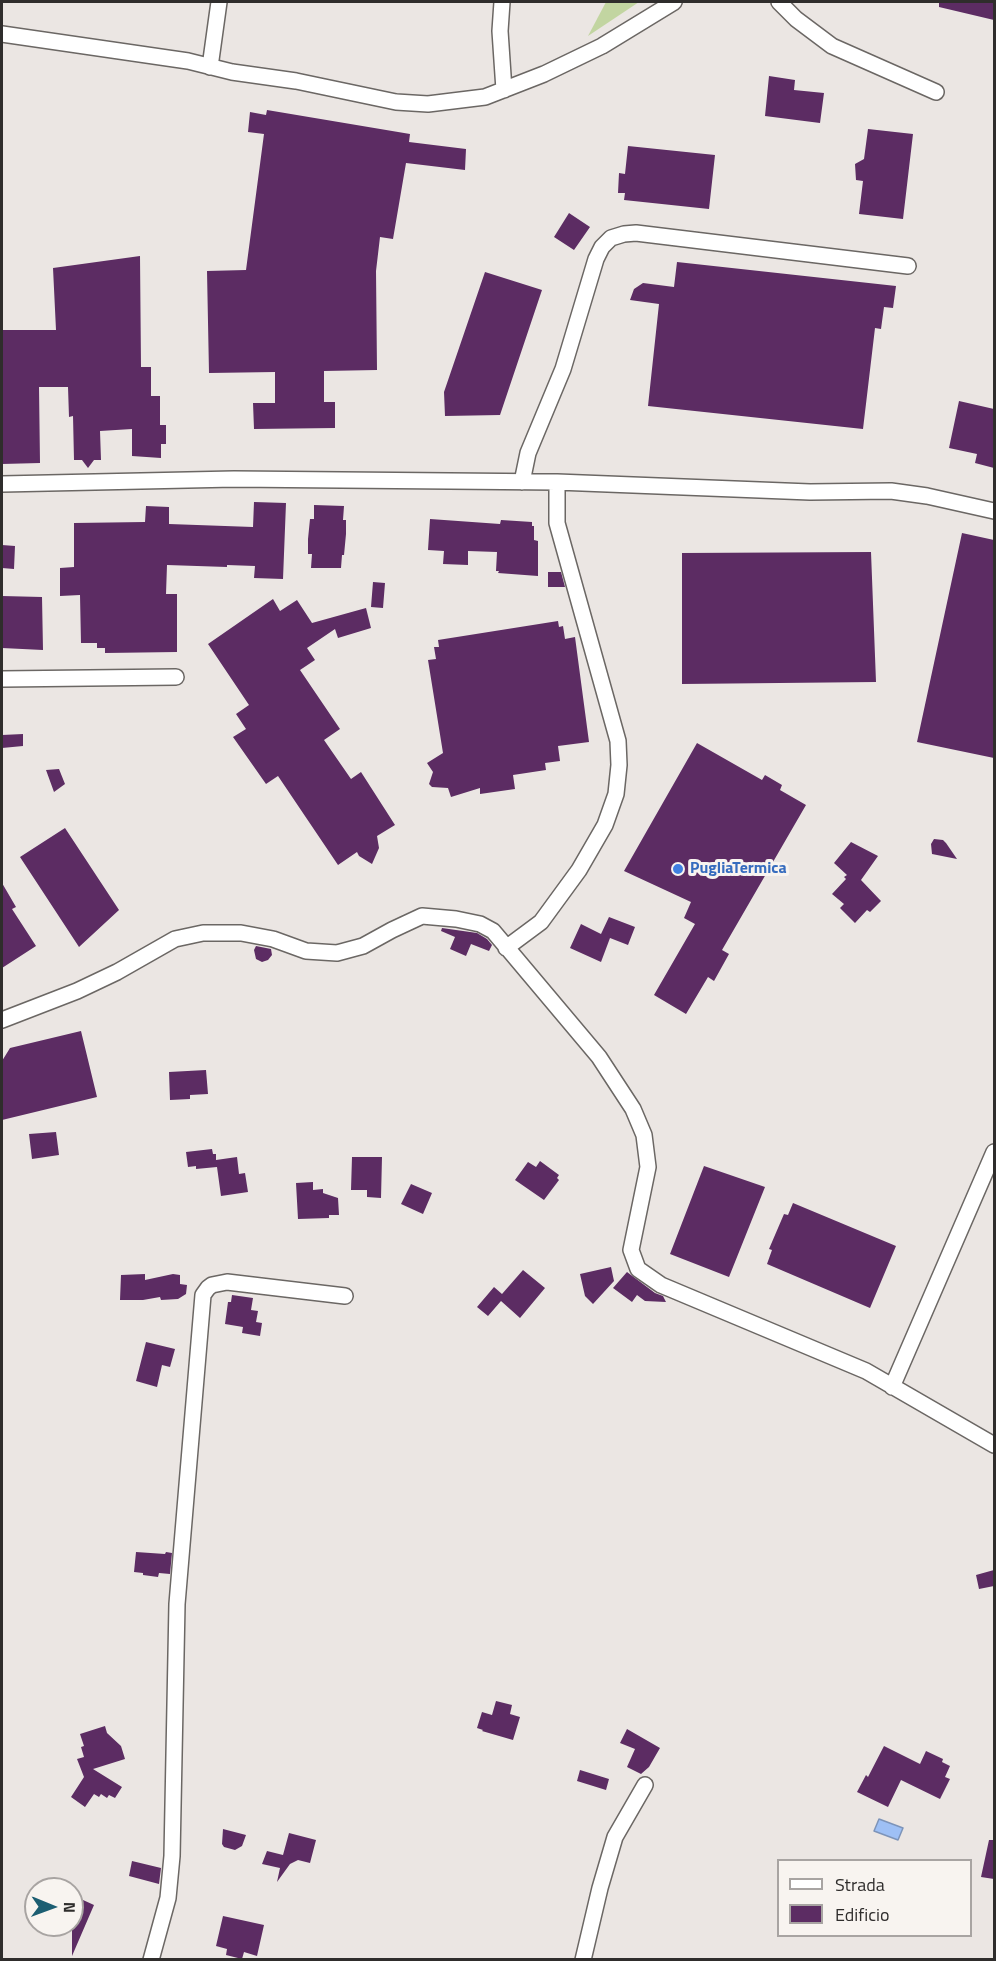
<!DOCTYPE html>
<style>
body{margin:0}
#map{position:relative;width:996px;height:1961px;overflow:hidden;background:#ebe6e3;font-family:"Titillium Web",sans-serif}
canvas{display:block}
.frame{position:absolute;inset:0;border:3px solid #2f2d2c;pointer-events:none}
.legend{position:absolute;left:777px;top:1859px;width:195px;height:78px;box-sizing:border-box;background:#f8f4f0;border:2px solid #a8a4a2;margin:0;padding:8px 10px;list-style:none;font-size:18px;color:#2f2d2c}
.legend li{display:flex;align-items:center;gap:12px;height:30px}
.legend b{width:30px;border:2px solid #a8a4a2}
.north{position:absolute;left:24px;top:1877px;width:60px;height:60px;box-sizing:border-box;background:#f8f4f0;border:2px solid #a8a4a2;border-radius:50%;rotate:91deg;font-size:16px;font-weight:700;line-height:24px;text-align:center;color:#2f2d2c}
.north::after{content:'';display:block;margin:auto;width:21px;height:27px;background:#1c5e72;clip-path:polygon(50% 0,100% 100%,50% 72%,0 100%)}
</style>
<div id="map">
<canvas width="996" height="1961"></canvas>
<div class="frame"></div>
<ul class="legend">
<li><b style="height:8px;background:#fff"></b>Strada</li>
<li><b style="height:16px;background:#5c2c63"></b>Edificio</li>
</ul>
<div class="north">N</div>
</div>
<script>
const ctx = document.querySelector('canvas').getContext('2d');
ctx.lineJoin = 'round';
function fill(path, color) {
  ctx.fillStyle = color;
  ctx.fill(path, 'evenodd');
}
function toPath(rows) {
  const path = new Path2D();
  for (const r of rows) {
    path.moveTo(r[0], r[1]);
    for (let i = 2; i < r.length; i += 2) path.lineTo(r[i], r[i + 1]);
  }
  return path;
}
function strokePath(path, color, width, dash) {
  ctx.strokeStyle = color;
  ctx.lineWidth = width;
  ctx.lineCap = dash ? 'butt' : 'round';
  ctx.setLineDash(dash || []);
  ctx.stroke(path);
}
function write(font, color, halo, rows, align = 'center') {
  ctx.font = font + ' "Titillium Web",sans-serif';
  ctx.lineWidth = 6;
  ctx.setLineDash([]);
  ctx.textBaseline = 'middle';
  ctx.strokeStyle = halo;
  ctx.fillStyle = color;
  for (const [text, x, y, turn = 0] of rows) {
    ctx.save();
    ctx.translate(x, y);
    ctx.rotate((+turn || 0) * Math.PI / 180);
    ctx.textAlign = isNaN(turn) ? turn : align;
    if (halo) ctx.strokeText(text, 0, 0);
    ctx.fillText(text, 0, 0);
    ctx.restore();
  }
}
fill(toPath([
 [606,2,639,2,588,36]
]), '#c2d5a1');
const water = toPath([
 [879,1819,903,1828,898,1840,874,1831,879,1819]
]);
fill(water, '#9ec0f5');
strokePath(water, '#7d94b9', 1.5);
fill(toPath([
 [939,2,994,2,994,20,939,7],
 [769,76,795,80,794,90,824,93,820,123,765,116],
 [267,110,410,134,409,142,466,149,465,170,406,163,393,239,380,237,376,271,377,370,324,371,324,402,335,402,335,428,254,429,253,403,275,403,275,372,209,373,207,271,246,270,264,134,248,132,250,112,266,115],
 [868,129,913,134,903,219,859,214,863,181,856,180,855,164,864,159],
 [628,146,715,155,709,209,624,200,625,193,618,193,619,173,625,174],
 [569,213,590,227,574,250,554,237],
 [140,256,141,367,151,367,151,396,160,396,160,425,166,425,166,444,161,444,161,458,132,456,132,429,100,431,101,460,94,460,88,468,82,460,74,460,73,416,69,417,68,387,39,387,40,463,2,464,3,330,56,330,53,268],
 [677,262,896,286,893,308,884,307,881,329,875,328,863,429,648,406,659,304,630,300,634,289,643,283,674,287],
 [485,272,542,290,500,415,445,416,444,392],
 [959,401,994,409,994,468,975,463,977,454,949,448],
 [254,502,286,503,283,579,254,578,255,566,227,565,227,567,167,565,166,594,177,594,177,652,105,653,105,648,97,648,97,643,81,643,80,595,60,596,60,568,74,567,74,523,145,522,146,506,169,507,169,524,253,527],
 [314,505,344,506,343,520,346,520,346,534,344,555,342,555,341,568,311,568,312,554,308,554,308,539,310,519,314,519],
 [430,519,500,524,501,520,532,522,532,526,534,526,534,540,538,541,538,576,498,573,499,571,496,571,497,552,468,551,468,565,443,564,444,551,428,550],
 [962,533,994,540,994,758,917,742],
 [2,545,15,546,14,569,2,568],
 [871,552,876,682,682,684,682,553],
 [548,572,561,572,565,587,548,587],
 [373,582,385,583,383,608,371,607],
 [2,596,42,597,43,650,2,648],
 [273,599,280,611,297,600,312,623,366,608,371,628,338,638,335,629,307,648,315,660,300,670,340,729,324,740,351,779,361,772,395,825,377,836,379,848,372,864,359,856,357,852,338,865,278,776,266,784,233,737,246,729,236,714,249,705,208,644],
 [558,621,559,627,563,626,565,639,575,637,589,742,558,746,560,761,545,763,546,770,513,775,515,789,480,794,480,788,451,797,448,788,432,787,429,784,433,772,427,763,443,753,428,660,436,659,434,647,439,647,438,640],
 [23,734,23,746,2,748,2,735],
 [697,743,762,780,765,775,782,785,780,790,806,805,722,950,729,954,714,981,708,977,686,1014,654,995,695,924,684,918,691,902,624,871],
 [59,769,65,784,54,792,46,770],
 [65,828,119,910,79,947,20,857],
 [934,839,943,840,946,843,957,859,932,854,931,844],
 [851,842,878,856,861,880,881,901,870,912,867,910,855,923,840,908,844,904,832,894,846,879,844,877,847,875,834,863],
 [2,883,16,907,12,909,36,946,2,968],
 [609,917,635,927,628,945,610,938,601,962,570,948,581,924,601,934],
 [442,928,477,933,487,939,492,945,489,951,471,944,466,956,450,949,455,937,441,931],
 [256,946,271,949,272,955,268,960,262,962,256,959,254,950],
 [81,1031,97,1097,2,1120,2,1061,10,1048],
 [206,1070,208,1094,190,1095,190,1099,170,1100,169,1072],
 [56,1132,59,1155,32,1159,29,1134],
 [212,1149,213,1154,216,1154,216,1160,237,1157,239,1174,245,1173,248,1192,221,1196,217,1167,196,1169,196,1166,188,1167,186,1152],
 [352,1157,382,1157,381,1198,367,1197,367,1190,351,1190],
 [540,1161,559,1175,557,1178,559,1180,544,1200,515,1180,528,1162,536,1167],
 [704,1166,765,1187,729,1277,670,1254],
 [313,1182,313,1190,323,1189,323,1193,338,1198,339,1215,329,1215,329,1218,298,1219,296,1183],
 [411,1184,432,1193,423,1214,401,1204],
 [793,1203,896,1246,870,1308,767,1264,772,1250,769,1249,784,1214,788,1215],
 [611,1267,614,1281,593,1304,585,1296,580,1274],
 [523,1270,545,1288,520,1318,501,1301,488,1316,477,1307,494,1287,502,1294],
 [627,1272,655,1293,663,1296,666,1302,645,1301,637,1295,632,1302,613,1288],
 [145,1274,145,1280,173,1274,180,1275,180,1284,187,1285,186,1294,178,1299,161,1300,160,1297,143,1300,120,1300,121,1275],
 [232,1295,253,1298,251,1310,258,1311,256,1322,262,1323,260,1336,242,1333,243,1327,225,1324,228,1302,231,1302],
 [146,1342,175,1349,170,1367,162,1365,157,1387,136,1381],
 [136,1552,165,1554,166,1552,172,1553,170,1574,159,1573,158,1577,143,1575,143,1573,134,1572],
 [994,1570,994,1586,979,1589,976,1575],
 [496,1701,512,1705,510,1714,520,1717,513,1740,482,1731,483,1730,477,1728,482,1712,492,1715],
 [105,1726,107,1733,121,1746,125,1759,93,1769,122,1787,115,1798,109,1795,107,1798,101,1794,99,1797,94,1794,85,1807,71,1797,84,1777,77,1759,84,1757,81,1747,84,1746,80,1734],
 [627,1729,660,1748,649,1767,641,1774,627,1767,635,1749,620,1743],
 [884,1746,920,1764,926,1751,943,1759,942,1762,950,1766,945,1777,950,1779,940,1799,901,1780,888,1807,857,1792,866,1775,868,1777],
 [580,1770,609,1779,606,1790,577,1781],
 [223,1829,246,1835,242,1846,235,1850,224,1847,222,1844],
 [289,1833,316,1840,310,1863,298,1860,290,1864,277,1882,280,1868,262,1864,267,1851,283,1855],
 [989,1840,994,1840,994,1879,981,1877],
 [132,1861,161,1868,159,1884,129,1876],
 [72,1895,94,1905,72,1956],
 [223,1916,264,1925,257,1956,244,1952,242,1959,226,1955,227,1949,216,1946]
]), '#5c2c63');
const minor = toPath([
 [502,2,500,31,504,90],
 [779,2,796,19,832,46,936,92],
 [2,34,188,61,232,72,296,81,396,102,428,104,485,97,544,74,602,46,674,2],
 [210,67,219,2],
 [522,482,528,453,563,369,596,259,602,247,611,238,624,234,636,233,908,266],
 [2,484,234,479,557,482,810,492,891,491,927,496,994,511],
 [2,679,176,677],
 [506,948,541,922,579,870,605,825,616,794,619,765,618,741,557,523,557,482],
 [2,1020,77,991,117,972,175,939,203,933,241,933,273,939,306,951,337,953,363,946,392,930,422,916,456,919,480,924,493,931,599,1057,633,1109,644,1135,648,1167,631,1250,638,1269,661,1285,866,1371,994,1445],
 [892,1387,994,1152],
 [151,1960,168,1898,172,1856,177,1604,203,1295,208,1288,212,1285,227,1282,345,1296],
 [583,1960,600,1888,615,1837,645,1785]
]);
strokePath(minor, '#6b6764', 18);
strokePath(minor, '#fff', 15);
for (const [x, y, r, color] of [
 [678,869,6,"#3f7fe0"]
]) {
  const dot = new Path2D();
  dot.arc(x, y, r, 0, 2 * Math.PI);
  ctx.fillStyle = color;
  ctx.fill(dot);
  strokePath(dot, '#f8f4f0', 2);
}
write('bold 16px', '#366cbe', '#f8f4f0', [
 ["PugliaTermica",690,869]
], 'left');
</script>
